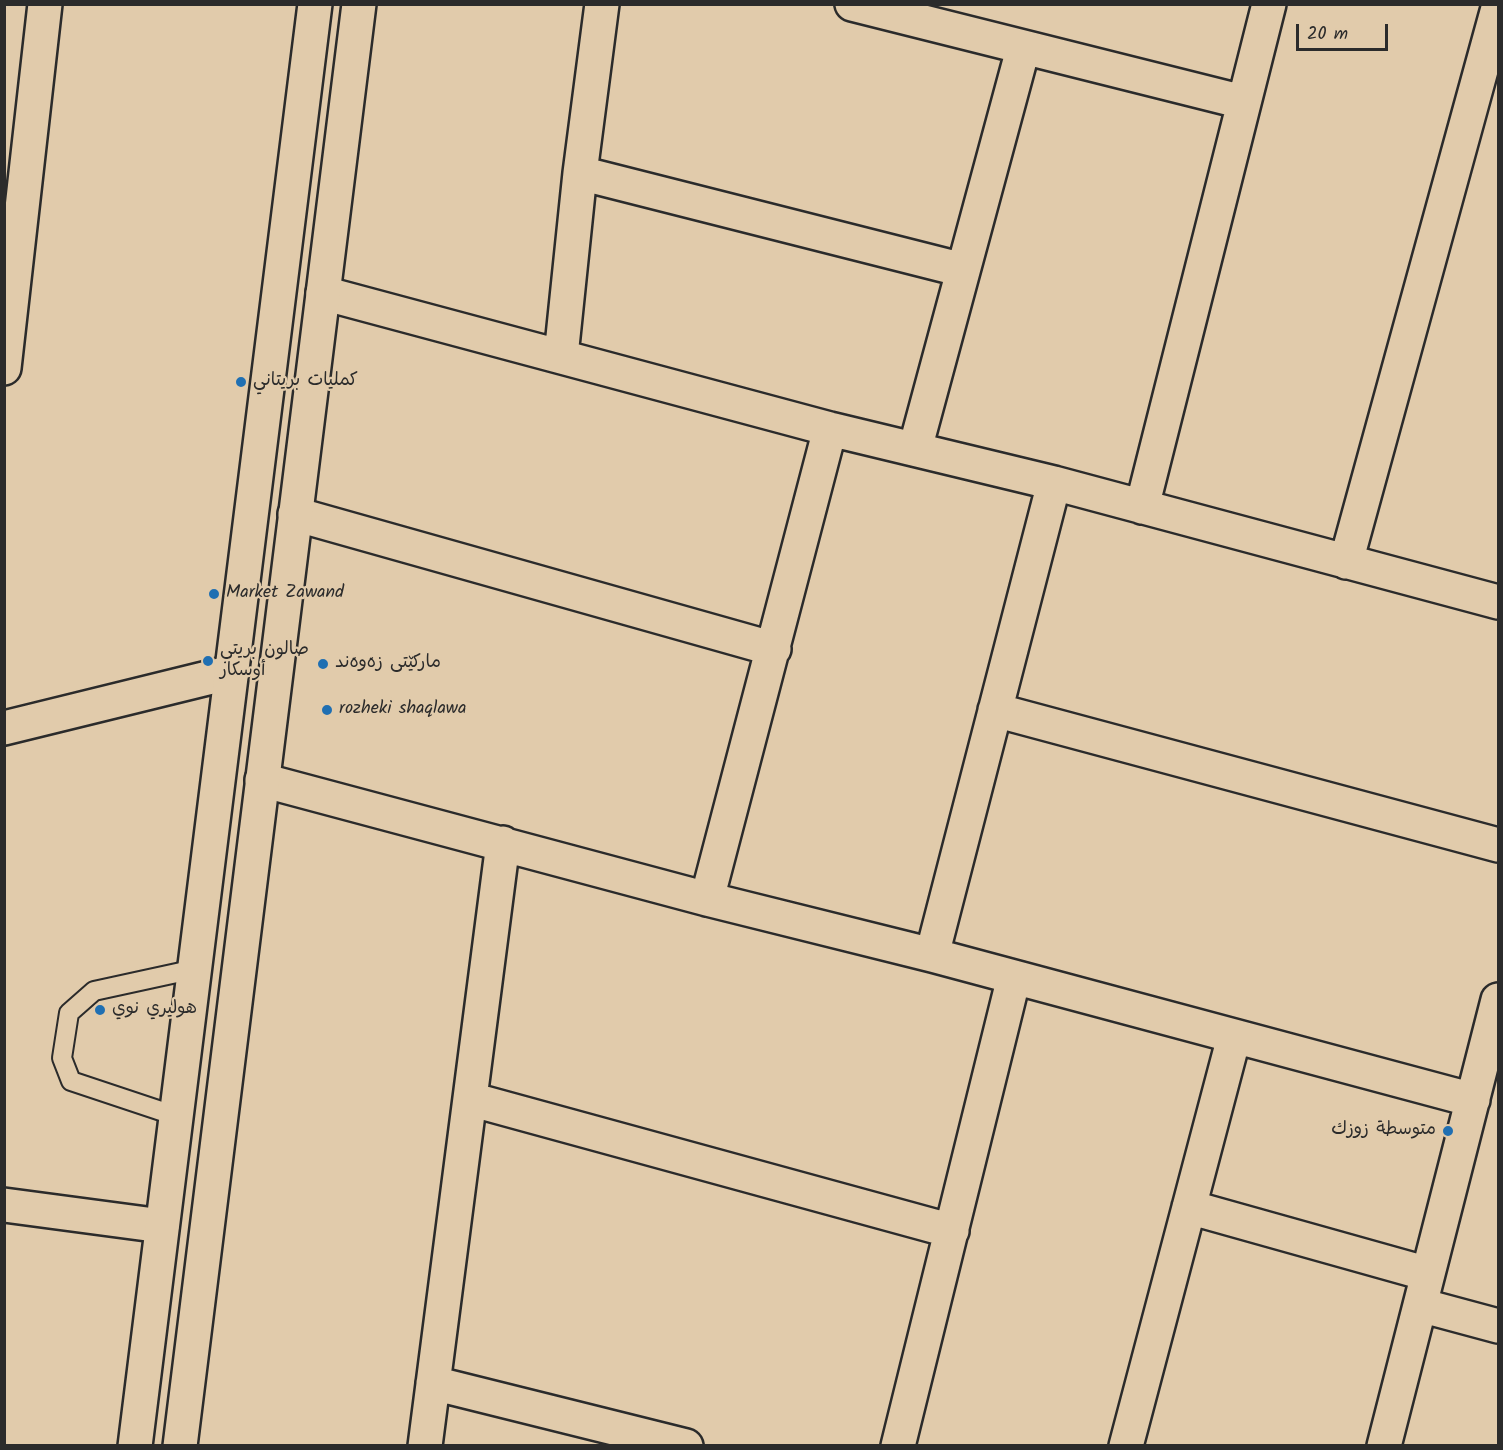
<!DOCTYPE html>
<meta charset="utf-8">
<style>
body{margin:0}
#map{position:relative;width:1503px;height:1450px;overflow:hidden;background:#e1cbab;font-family:Kalam,sans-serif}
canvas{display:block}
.frame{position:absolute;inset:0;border:6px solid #2b2b2b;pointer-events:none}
.scale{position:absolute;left:1296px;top:24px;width:92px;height:27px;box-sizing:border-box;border:3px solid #2b2b2b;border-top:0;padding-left:8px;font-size:18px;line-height:21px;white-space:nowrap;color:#2b2b2b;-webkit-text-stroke:4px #e1cbab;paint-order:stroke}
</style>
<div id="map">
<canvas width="1503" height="1450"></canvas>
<div class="frame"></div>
<div class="scale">20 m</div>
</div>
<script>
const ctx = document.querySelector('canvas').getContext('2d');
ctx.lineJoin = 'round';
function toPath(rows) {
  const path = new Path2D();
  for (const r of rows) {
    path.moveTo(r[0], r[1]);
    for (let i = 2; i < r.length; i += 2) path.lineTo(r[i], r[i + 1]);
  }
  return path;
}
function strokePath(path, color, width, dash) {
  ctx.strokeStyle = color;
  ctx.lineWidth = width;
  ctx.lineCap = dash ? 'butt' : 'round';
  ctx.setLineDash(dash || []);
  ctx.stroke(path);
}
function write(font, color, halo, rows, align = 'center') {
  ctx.font = font + ' Kalam,"Playpen Sans Arabic",sans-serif';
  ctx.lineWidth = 4.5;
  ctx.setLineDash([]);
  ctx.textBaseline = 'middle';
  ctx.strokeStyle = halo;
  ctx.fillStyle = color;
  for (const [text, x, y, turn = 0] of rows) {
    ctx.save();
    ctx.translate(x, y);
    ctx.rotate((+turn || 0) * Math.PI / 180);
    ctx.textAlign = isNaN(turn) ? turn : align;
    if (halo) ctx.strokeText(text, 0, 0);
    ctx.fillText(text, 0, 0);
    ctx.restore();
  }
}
const service = toPath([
 [176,1116,71,1081,62,1058,69,1013,94,991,195,969]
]);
const minor = toPath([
 [852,4,1243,102],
 [580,173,963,270],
 [323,293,830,429,1054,483,1498,602],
 [561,356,580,173,602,4],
 [4,368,45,4],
 [915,449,1023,49],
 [1142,507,1269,4],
 [295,514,774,649],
 [1346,562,1498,8],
 [995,710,1498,845],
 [4,728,232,672],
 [262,780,707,899,932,955,1473,1100],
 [707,899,830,429],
 [932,955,1054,483],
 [470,1099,952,1231],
 [4,1205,162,1226],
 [1189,1207,1428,1274],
 [1420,1305,1498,1326],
 [433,1383,686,1446],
 [425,1446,503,843],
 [898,1446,1014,977],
 [1126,1446,1234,1037],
 [1384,1446,1498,1000]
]);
const tertiary = toPath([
 [135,1446,315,4],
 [180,1446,359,4]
]);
strokePath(service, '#2b2b2b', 22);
strokePath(minor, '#2b2b2b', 38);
strokePath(tertiary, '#2b2b2b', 38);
strokePath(service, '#e1cbab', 18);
strokePath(minor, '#e1cbab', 33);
strokePath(tertiary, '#e1cbab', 33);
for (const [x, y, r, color] of [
 [241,382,6,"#1f6fb2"],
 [214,594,6,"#1f6fb2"],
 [208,661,6,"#1f6fb2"],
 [323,664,6,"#1f6fb2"],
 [327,710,6,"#1f6fb2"],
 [100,1010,6,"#1f6fb2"],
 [1448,1131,6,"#1f6fb2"]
]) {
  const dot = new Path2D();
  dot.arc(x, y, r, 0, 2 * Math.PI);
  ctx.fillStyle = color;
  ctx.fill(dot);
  strokePath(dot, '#e1cbab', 2);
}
write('18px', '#2b2b2b', '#e1cbab', [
 ["كمليات بريتاني",253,382],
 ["Market Zawand",226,594],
 ["صالون بريتي",220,651],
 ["أوسكار",220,672],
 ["مارکێتی زەوەند",335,664],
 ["rozheki shaqlawa",339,710],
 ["هوليري نوي",112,1010],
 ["متوسطة زوزك",1436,1131,"right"]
], 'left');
</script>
